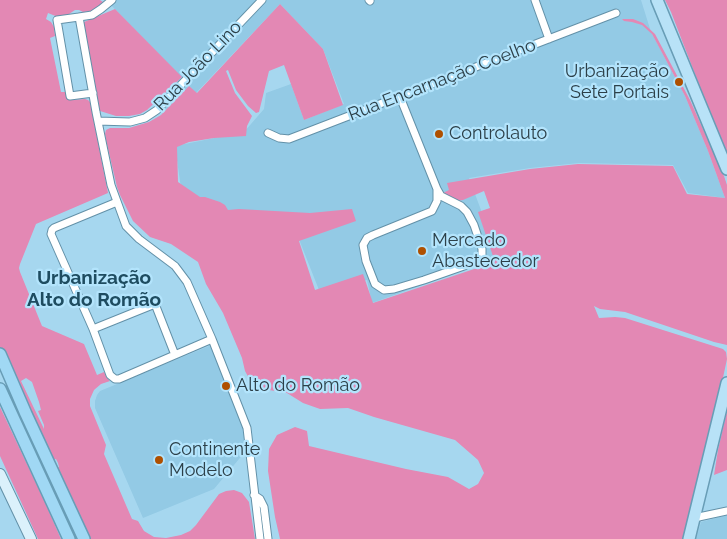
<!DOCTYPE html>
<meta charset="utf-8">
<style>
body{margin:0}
canvas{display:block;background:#a6d7ef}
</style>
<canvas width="727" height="539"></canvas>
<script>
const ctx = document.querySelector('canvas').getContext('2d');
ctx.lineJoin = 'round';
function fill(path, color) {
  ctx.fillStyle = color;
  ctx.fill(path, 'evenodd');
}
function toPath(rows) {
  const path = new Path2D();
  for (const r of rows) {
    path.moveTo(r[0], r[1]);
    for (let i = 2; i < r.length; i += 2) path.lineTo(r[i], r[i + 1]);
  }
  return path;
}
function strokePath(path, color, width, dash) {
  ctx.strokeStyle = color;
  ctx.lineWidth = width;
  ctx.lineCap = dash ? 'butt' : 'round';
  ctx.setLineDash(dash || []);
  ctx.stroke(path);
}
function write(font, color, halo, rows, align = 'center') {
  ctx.font = font + ' Raleway,sans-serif';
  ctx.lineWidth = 4.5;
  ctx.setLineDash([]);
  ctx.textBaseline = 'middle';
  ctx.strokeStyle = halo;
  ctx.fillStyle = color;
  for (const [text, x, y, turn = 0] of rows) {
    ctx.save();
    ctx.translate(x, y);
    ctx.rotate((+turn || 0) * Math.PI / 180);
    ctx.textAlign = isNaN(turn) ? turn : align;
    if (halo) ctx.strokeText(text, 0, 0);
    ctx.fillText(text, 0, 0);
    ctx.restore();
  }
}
fill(toPath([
 [106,0,641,0,651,32,685,96,708,151,725,198,688,193,673,165,579,163,530,168,469,178,499,258,372,303,367,280,319,290,289,214,226,211,181,188,175,146,244,132,264,109,266,93,291,84,304,120,344,104,323,49,280,4,196,93,189,86,164,112,154,104,181,77],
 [214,344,247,428,249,447,214,489,143,518,95,408,95,401,97,395,100,391],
 [727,515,727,539,696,539,701,522]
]), '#93cae5');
fill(toPath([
 [0,0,100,0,103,2,96,10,92,11,83,12,79,10,75,10,66,16,58,17,48,13,46,19,51,22,54,27,55,36,50,38,61,92,66,92,67,95,73,100,85,99,88,100,90,102,108,193,36,224,20,264,19,268,20,272,42,326,84,344,97,375,104,372,107,378,110,381,101,384,94,390,90,399,90,406,106,445,104,454,132,519,138,521,144,531,154,537,166,538,181,535,190,531,196,525,219,494,226,491,234,490,242,493,249,502,255,539,90,539,57,468,59,467,58,463,56,459,53,460,48,450,0,347],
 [26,378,32,382,39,402,41,410,38,411,44,425,44,429,21,381],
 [665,0,727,0,727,157,671,12],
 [280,4,323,49,343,105,304,120,284,65,269,71,259,112,256,113,248,106,236,90,228,70,226,71,235,93,252,116,247,126,246,136,214,138,189,142,177,147,178,182,200,197,205,197,220,202,225,205,228,210,239,209,310,213,352,209,356,221,299,241,315,290,363,274,373,303,495,262,478,212,490,208,484,191,463,200,456,201,446,196,443,193,449,190,447,183,530,169,578,164,673,166,687,194,725,198,708,151,685,96,652,34,642,25,632,22,624,21,622,19,633,19,643,23,655,34,690,100,724,176,727,185,727,345,714,342,625,312,600,309,594,306,599,318,615,317,625,318,723,349,726,352,727,359,709,443,684,539,280,539,275,517,268,471,269,449,277,435,295,427,307,431,309,446,406,469,448,477,469,489,478,484,484,473,478,460,455,440,374,417,348,408,320,409,303,403,287,393,269,390,253,386,245,371,242,358,223,313,206,284,198,262,171,244,150,237,133,221,120,195,117,187,106,140,105,134,106,130,110,128,129,128,149,122,161,115,189,86,197,93],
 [115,9,182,77,147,110,140,114,129,116,116,116,100,111,83,26,84,22],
 [0,407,43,498,61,539,38,539,0,456],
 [727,411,727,470,714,475,718,450]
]), '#e388b4');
const minor = toPath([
 [369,0,370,1],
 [535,0,549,39],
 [79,17,92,15,101,9,112,0],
 [93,93,70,96,57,20,79,17,96,112,111,185,126,226,139,239,175,266,187,282,212,339,247,428,260,539],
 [400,97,437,189,441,196,461,206,467,212,474,225,482,249,482,257,464,266,424,280,394,289,384,290,375,284,366,261,363,245,367,238,373,235,432,211,437,201,437,189],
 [98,121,130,122,145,118,157,110,262,0],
 [268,133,279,138,289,139,616,13],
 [117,202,54,228,52,230,51,234,93,329,110,375,115,379,119,379,212,339],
 [93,329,155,304,175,355],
 [254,495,260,499,264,507,268,539],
 [694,518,727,511]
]);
const secondary = toPath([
 [0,474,31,539]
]);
const primary = toPath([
 [657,0,727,169],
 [689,539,727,383]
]);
const trunk = toPath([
 [0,354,26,414,84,539],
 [0,389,69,539]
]);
strokePath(minor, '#6391a8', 9);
strokePath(secondary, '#6391a8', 12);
strokePath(primary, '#689db6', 14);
strokePath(trunk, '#689db6', 14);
strokePath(minor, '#fff', 7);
strokePath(secondary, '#dbf1fb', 10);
strokePath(primary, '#b8e2f7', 11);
strokePath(trunk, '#a0d8f4', 11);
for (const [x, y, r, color] of [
 [679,82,5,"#af5000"],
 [439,134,5,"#af5000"],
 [422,251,5,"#af5000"],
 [226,386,5,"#af5000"],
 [159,460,5,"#af5000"]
]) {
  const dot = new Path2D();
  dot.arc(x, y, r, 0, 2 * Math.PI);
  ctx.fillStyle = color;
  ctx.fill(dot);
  strokePath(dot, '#b3e4fc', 2);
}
write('18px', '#2c4049', '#b3e4fc', [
 ["Rua João Lino",198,66,-46],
 ["Rua Encarnação Coelho",442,80,-21]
]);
write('18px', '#2c4049', '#b3e4fc', [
 ["Urbanização",669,72,"right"],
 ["Sete Portais",669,93,"right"],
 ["Controlauto",449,134],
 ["Mercado",432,241],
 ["Abastecedor",432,262],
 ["Alto do Romão",236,386],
 ["Continente",169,450],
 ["Modelo",169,471]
], 'left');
write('bold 19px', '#1e4c60', '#b3e4fc', [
 ["Urbanização",94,278],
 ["Alto do Romão",94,300]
]);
</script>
